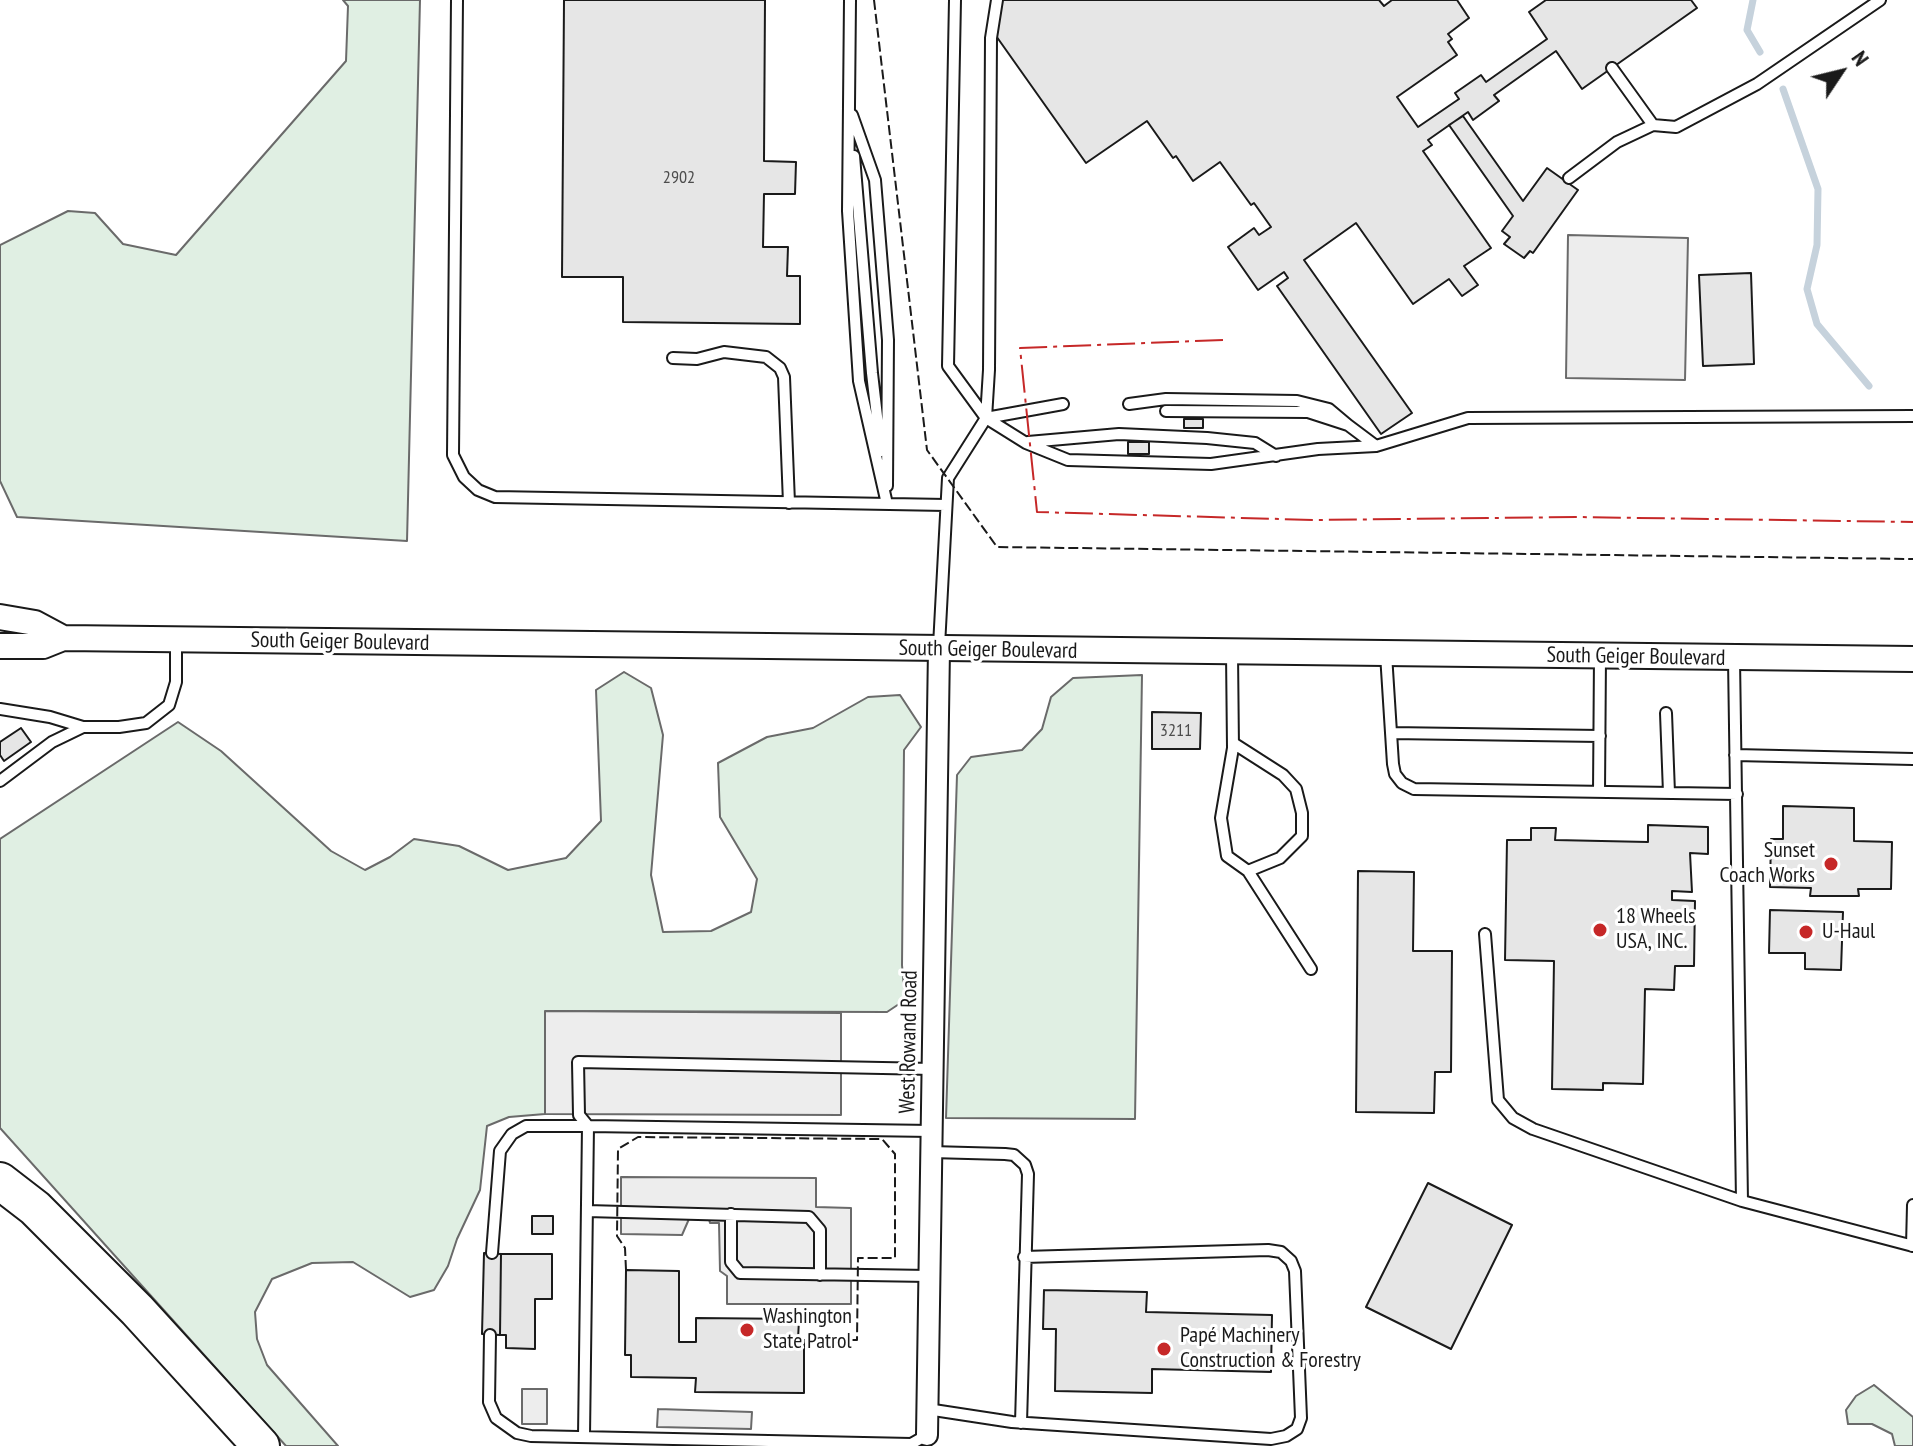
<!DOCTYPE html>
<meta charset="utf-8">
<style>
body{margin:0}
#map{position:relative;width:1913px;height:1446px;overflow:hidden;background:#fff;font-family:"PT Sans Narrow",sans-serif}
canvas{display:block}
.north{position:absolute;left:1801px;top:32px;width:80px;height:80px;-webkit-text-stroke:6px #fff;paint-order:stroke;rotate:55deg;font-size:22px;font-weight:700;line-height:32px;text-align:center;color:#1a1a1a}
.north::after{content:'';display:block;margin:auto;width:28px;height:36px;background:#1a1a1a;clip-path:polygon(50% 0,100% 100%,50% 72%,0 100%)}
</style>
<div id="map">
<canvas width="1913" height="1446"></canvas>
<div class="north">N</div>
</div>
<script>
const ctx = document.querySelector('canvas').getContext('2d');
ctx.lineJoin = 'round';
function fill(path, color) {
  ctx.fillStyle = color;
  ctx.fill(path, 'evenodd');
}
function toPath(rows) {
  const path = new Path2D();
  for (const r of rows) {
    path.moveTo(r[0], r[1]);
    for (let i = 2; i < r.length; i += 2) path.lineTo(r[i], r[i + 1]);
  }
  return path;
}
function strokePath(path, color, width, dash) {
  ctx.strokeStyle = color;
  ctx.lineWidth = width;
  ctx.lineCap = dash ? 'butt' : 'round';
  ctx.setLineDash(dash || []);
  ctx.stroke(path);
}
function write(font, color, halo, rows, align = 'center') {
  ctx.font = font + ' "PT Sans Narrow",sans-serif';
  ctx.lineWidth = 6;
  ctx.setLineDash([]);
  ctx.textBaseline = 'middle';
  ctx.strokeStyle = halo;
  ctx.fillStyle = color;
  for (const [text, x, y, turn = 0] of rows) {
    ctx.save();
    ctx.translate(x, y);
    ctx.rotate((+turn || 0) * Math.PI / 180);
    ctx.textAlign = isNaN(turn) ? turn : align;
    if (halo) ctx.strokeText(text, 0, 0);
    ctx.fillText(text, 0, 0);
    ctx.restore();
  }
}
const green = toPath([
 [343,0,420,0,407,541,17,517,0,481,0,245,68,211,95,213,123,244,176,255,346,61,348,6,343,0],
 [624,672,651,688,663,735,651,875,663,932,711,931,751,912,757,879,720,817,718,763,767,737,813,728,868,697,900,695,921,727,904,750,902,965,905,1000,887,1012,546,1011,545,1114,509,1117,487,1126,480,1190,457,1239,448,1266,434,1290,410,1297,353,1262,312,1263,272,1279,255,1312,257,1339,267,1365,338,1446,286,1446,0,1128,0,839,178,722,221,751,331,851,365,870,390,857,414,839,459,846,508,870,566,858,601,821,596,690,624,672],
 [1142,675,1135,1119,946,1118,957,775,971,757,1022,750,1042,729,1051,697,1073,678,1142,675],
 [1874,1385,1913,1417,1913,1446,1895,1446,1892,1434,1872,1424,1848,1424,1846,1410,1856,1396,1874,1385]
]);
fill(green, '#e0efe3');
strokePath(green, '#6a6a6a', 2);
const parking = toPath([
 [1568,235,1688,238,1685,380,1566,378,1568,235],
 [545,1011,841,1013,841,1115,545,1114,545,1011],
 [621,1177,816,1178,816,1207,851,1208,851,1304,727,1304,727,1276,720,1271,719,1223,710,1223,709,1219,689,1219,682,1235,621,1234,621,1177],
 [522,1389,547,1389,547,1424,522,1424,522,1389],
 [658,1409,752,1412,751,1429,657,1427,658,1409]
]);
fill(parking, '#ededed');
strokePath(parking, '#6a6a6a', 2);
strokePath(toPath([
 [1753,0,1747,30,1760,52],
 [1783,89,1818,189,1817,245,1807,289,1817,324,1869,386]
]), '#c6d2dc', 7);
const building = toPath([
 [564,0,765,0,764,161,796,162,795,194,764,194,763,247,788,247,787,276,800,276,800,324,623,322,623,277,562,277,564,0],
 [1001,0,1379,0,1384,6,1392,0,1457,0,1469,18,1448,34,1452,39,1448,42,1457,55,1397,97,1418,127,1459,99,1455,93,1481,75,1486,82,1547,39,1529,12,1546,0,1691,0,1697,8,1582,89,1556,51,1494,95,1499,101,1473,120,1468,112,1428,140,1432,145,1423,151,1491,248,1464,266,1478,285,1462,296,1449,279,1413,304,1356,223,1304,260,1412,413,1381,434,1277,286,1288,278,1284,272,1258,290,1228,247,1254,228,1259,235,1271,227,1254,203,1251,205,1220,162,1193,181,1176,156,1173,158,1147,121,1086,163,994,33,1001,0],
 [1463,116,1523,201,1547,168,1578,190,1533,253,1530,251,1524,258,1504,244,1510,237,1502,231,1513,216,1449,125,1463,116],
 [1751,273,1754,364,1703,366,1699,275,1751,273],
 [1184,419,1203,419,1203,428,1184,428,1184,419],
 [1128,442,1149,442,1149,454,1128,454,1128,442],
 [1152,712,1201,713,1200,749,1152,749,1152,712],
 [21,728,31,742,4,761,0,755,0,742,21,728],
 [1783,806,1854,808,1854,841,1892,842,1891,889,1858,889,1859,896,1810,896,1811,888,1770,887,1771,839,1783,839,1783,806],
 [1648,825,1708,827,1708,854,1690,853,1692,892,1672,891,1672,900,1695,901,1694,966,1675,966,1674,990,1645,989,1643,1084,1603,1083,1603,1090,1552,1089,1554,961,1505,960,1507,840,1531,840,1531,828,1556,828,1555,840,1648,842,1648,825],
 [1358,871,1414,872,1413,951,1452,951,1451,1072,1435,1072,1434,1113,1356,1112,1358,871],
 [1770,910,1843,912,1841,970,1805,969,1805,953,1769,953,1770,910],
 [1428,1183,1512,1225,1451,1349,1366,1307,1428,1183],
 [532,1216,553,1216,553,1234,532,1234,532,1216],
 [484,1253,501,1254,500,1335,482,1334,484,1253],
 [501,1254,552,1254,552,1299,535,1299,535,1349,506,1348,506,1335,500,1335,501,1254],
 [626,1270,679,1271,679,1342,696,1342,696,1318,799,1319,798,1340,804,1340,804,1393,695,1392,696,1378,631,1377,631,1355,625,1355,626,1270],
 [1044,1290,1147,1292,1146,1312,1272,1315,1271,1372,1152,1369,1152,1393,1055,1391,1056,1329,1043,1329,1044,1290]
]);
fill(building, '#e6e6e6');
strokePath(building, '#1a1a1a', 2);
const service = toPath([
 [457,0,453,455,464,477,478,490,495,497,946,505],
 [850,0,848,211,859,381,887,504],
 [955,0,948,366,986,418,1026,443,1068,460,1211,464,1318,449,1376,446,1468,418,1913,416],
 [1612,68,1653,125],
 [852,115,875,180,888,340,887,486],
 [854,156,872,373,881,451],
 [1569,178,1617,142,1653,125,1676,127,1757,84,1880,0],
 [673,358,697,359,724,352,766,357,780,368,784,377,789,503],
 [1129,404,1166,399,1297,401,1329,409,1348,425],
 [1166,411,1308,412,1348,425,1376,446],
 [986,418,1063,404],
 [1028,442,1119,434,1207,438,1255,443,1276,456],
 [939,646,948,478,986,418,989,370,991,38,997,0],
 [1232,653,1233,748,1221,818,1227,856,1248,871,1311,969],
 [1386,654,1393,764,1395,774,1402,783,1414,789,1737,794],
 [1734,659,1742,1201],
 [0,709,50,717,83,727,119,727,146,723,169,705,176,682,176,640],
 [1666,713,1669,793],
 [1391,733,1600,736],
 [1233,743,1283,775,1296,789,1302,813,1302,836,1280,858,1248,871],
 [1735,755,1913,759],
 [0,781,52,742,83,727],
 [1599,792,1600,656],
 [1485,934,1498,1100,1513,1118,1533,1129,1742,1201,1913,1246],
 [588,1126,579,1115,578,1062,933,1069],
 [931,1152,1005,1154,1014,1155,1025,1165,1028,1174,1021,1423],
 [587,1211,809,1217,820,1230,820,1275],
 [731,1214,731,1262,740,1273,929,1276],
 [1912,1246,1913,1205],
 [492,1253,500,1151,512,1134,526,1126,588,1126],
 [490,1335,489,1402,496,1418,517,1433,531,1436,911,1444,927,1435],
 [927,1409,1012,1422,1271,1439,1286,1436,1297,1429,1301,1418,1295,1271,1291,1261,1281,1252,1268,1250,1024,1257],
 [584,1436,588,1126,932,1131]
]);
const minor = toPath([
 [927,1435,939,649]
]);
const tertiary = toPath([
 [0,617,35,623,63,638],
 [0,646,43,646,63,638,1913,659]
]);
const motorway = toPath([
 [0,1181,35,1208,137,1310,261,1446]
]);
strokePath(service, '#1a1a1a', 14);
strokePath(minor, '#1a1a1a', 24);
strokePath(tertiary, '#1a1a1a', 28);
strokePath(motorway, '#1a1a1a', 40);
strokePath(service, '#fff', 10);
strokePath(minor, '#fff', 20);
strokePath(tertiary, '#fff', 24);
strokePath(motorway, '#fff', 36);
strokePath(toPath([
 [874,0,927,450,997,547,1913,559],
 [626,1270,625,1248,617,1236,618,1149,638,1137,882,1139,895,1154,895,1258,858,1258,857,1340,804,1340]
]), '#1a1a1a', 2, [10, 4]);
strokePath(toPath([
 [1223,340,1020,348,1037,512,1314,520,1578,517,1913,522]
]), '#c62828', 2, [28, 6, 4, 6]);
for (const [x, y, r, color] of [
 [1831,864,8,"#c62828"],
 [1600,930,8,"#c62828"],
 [1806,932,8,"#c62828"],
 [747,1330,8,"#c62828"],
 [1164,1349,8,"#c62828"]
]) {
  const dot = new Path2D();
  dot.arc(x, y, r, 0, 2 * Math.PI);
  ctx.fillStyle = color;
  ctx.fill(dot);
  strokePath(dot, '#fff', 3);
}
write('18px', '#4d4d4d', null, [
 ["2902",679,178],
 ["3211",1176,731]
]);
write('22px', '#1a1a1a', '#fff', [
 ["South Geiger Boulevard",340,642,1],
 ["South Geiger Boulevard",988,650,1],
 ["South Geiger Boulevard",1636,657,1],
 ["West Rowand Road",909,1042,-89]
]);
write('22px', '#1a1a1a', '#fff', [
 ["Sunset",1815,851,"right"],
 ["Coach Works",1815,876,"right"],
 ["18 Wheels",1616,917],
 ["USA, INC.",1616,942],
 ["U-Haul",1822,932],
 ["Washington",763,1317],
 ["State Patrol",763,1342],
 ["Papé Machinery",1180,1336],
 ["Construction & Forestry",1180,1361]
], 'left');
</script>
